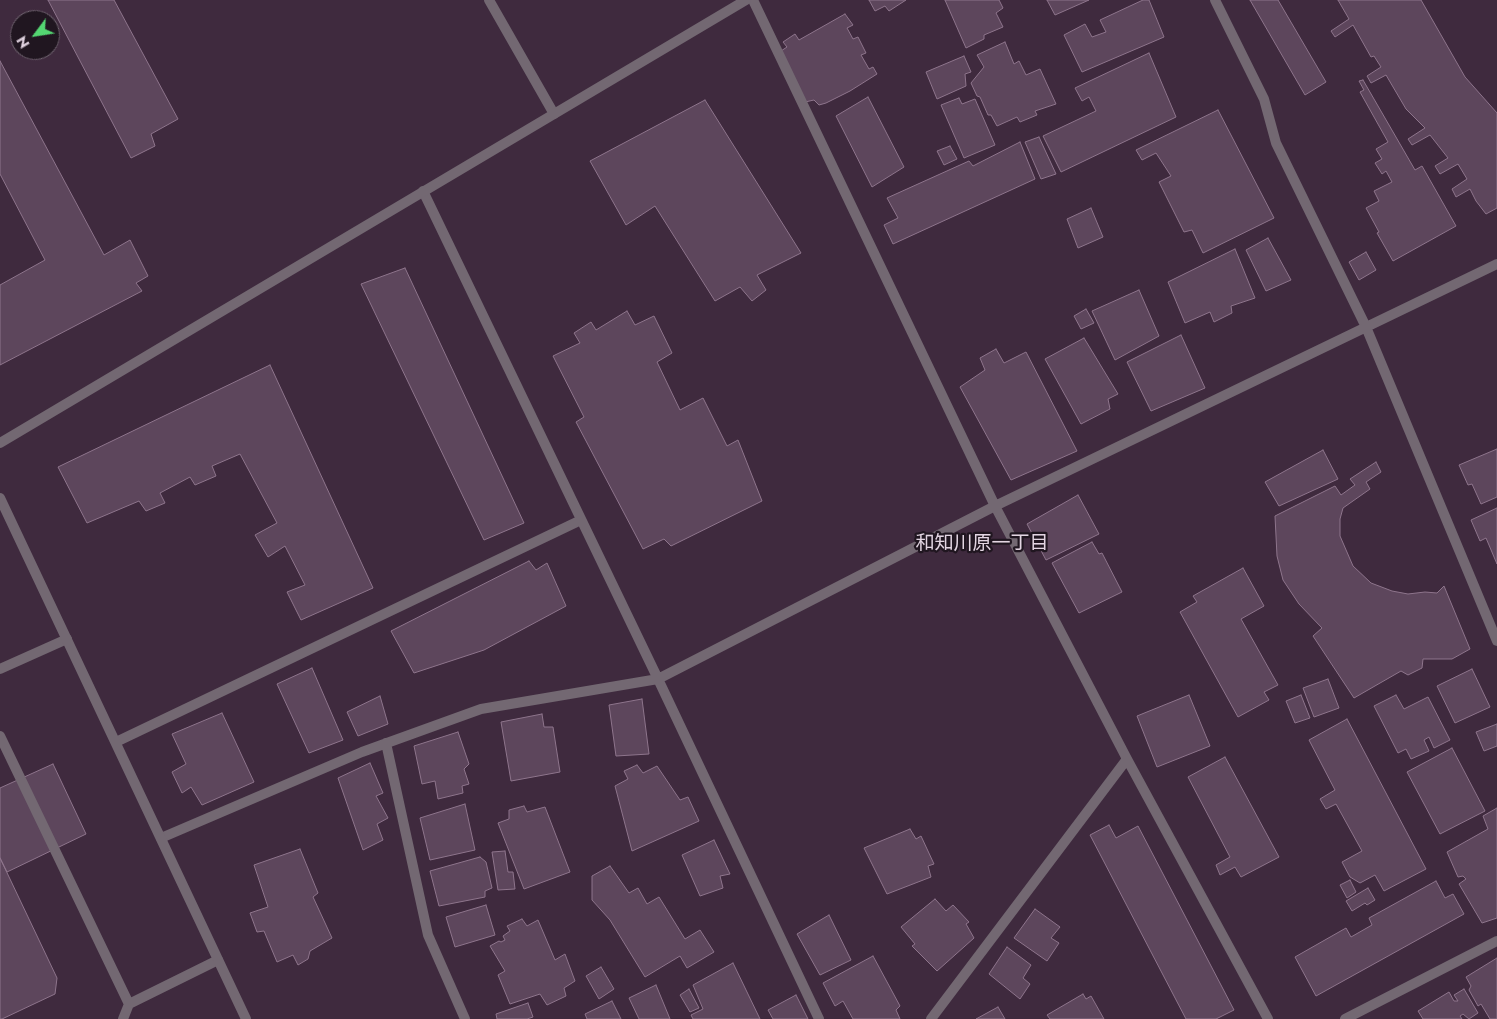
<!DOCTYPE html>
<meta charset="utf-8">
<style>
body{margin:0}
#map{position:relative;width:1497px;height:1019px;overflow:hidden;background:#3f2a3e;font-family:Jost,sans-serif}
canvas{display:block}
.north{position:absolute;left:10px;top:10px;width:50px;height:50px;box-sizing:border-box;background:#201620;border:1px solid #6e626e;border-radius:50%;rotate:239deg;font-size:14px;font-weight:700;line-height:20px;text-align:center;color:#e3d5e2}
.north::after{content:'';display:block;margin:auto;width:18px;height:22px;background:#54d672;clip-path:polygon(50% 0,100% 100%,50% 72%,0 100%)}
</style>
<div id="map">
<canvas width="1497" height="1019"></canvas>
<div class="north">N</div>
</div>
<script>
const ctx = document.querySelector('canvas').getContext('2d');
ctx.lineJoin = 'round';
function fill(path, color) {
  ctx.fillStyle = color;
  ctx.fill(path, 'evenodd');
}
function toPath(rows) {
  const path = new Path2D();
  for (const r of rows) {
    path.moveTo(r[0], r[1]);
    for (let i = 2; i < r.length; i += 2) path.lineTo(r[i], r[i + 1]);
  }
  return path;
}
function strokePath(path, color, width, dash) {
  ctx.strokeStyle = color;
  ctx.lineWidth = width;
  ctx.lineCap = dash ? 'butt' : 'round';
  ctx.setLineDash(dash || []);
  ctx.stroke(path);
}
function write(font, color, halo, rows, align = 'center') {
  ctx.font = font + ' Jost,"Noto Sans JP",sans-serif';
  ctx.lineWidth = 4.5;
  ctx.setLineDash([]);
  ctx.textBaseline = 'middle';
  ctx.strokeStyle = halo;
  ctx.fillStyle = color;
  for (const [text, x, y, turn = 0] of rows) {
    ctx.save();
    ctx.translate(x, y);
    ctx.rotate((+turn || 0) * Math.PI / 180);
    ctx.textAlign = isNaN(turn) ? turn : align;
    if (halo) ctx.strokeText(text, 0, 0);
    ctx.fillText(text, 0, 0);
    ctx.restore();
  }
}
const building = toPath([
 [48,0,114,0,178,119,151,134,155,146,131,158,48,0],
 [869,0,906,0,889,11,885,6,875,11,869,0],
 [945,0,999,0,1003,8,996,13,1003,27,984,35,984,39,966,48,945,0],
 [1047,0,1089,0,1055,15,1047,0],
 [1143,0,1149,0,1164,37,1082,72,1064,35,1085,24,1092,37,1106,32,1100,20,1143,0],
 [1250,0,1278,0,1326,82,1305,95,1250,0],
 [1338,0,1421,0,1465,77,1497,113,1497,208,1486,214,1476,201,1470,189,1456,197,1452,189,1467,179,1458,164,1440,174,1435,166,1448,158,1430,135,1412,145,1408,139,1425,128,1406,109,1386,75,1371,83,1367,76,1381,67,1374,56,1371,57,1353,25,1335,37,1331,31,1349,19,1338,0],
 [845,14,853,25,847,28,853,39,858,37,866,53,861,55,869,69,873,67,877,74,850,91,826,103,819,105,814,100,805,102,781,51,787,47,783,42,795,34,799,40,845,14],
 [1005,42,1014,64,1019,61,1026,75,1040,69,1056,104,1035,111,1037,115,1020,122,1017,117,997,126,991,115,988,115,980,97,977,96,971,83,984,67,977,55,1005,42],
 [1149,53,1176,117,1061,172,1043,136,1096,111,1089,97,1082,101,1075,88,1149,53],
 [964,56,971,72,965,74,966,86,937,99,926,72,964,56],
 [0,61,104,255,130,240,148,276,136,283,142,291,0,365,0,285,45,260,0,174,0,61],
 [1363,80,1415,170,1422,166,1456,226,1393,261,1377,233,1379,232,1366,208,1379,201,1374,191,1392,182,1386,171,1382,174,1375,163,1382,159,1376,149,1388,142,1360,92,1364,90,1359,81,1363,80],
 [868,97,904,167,872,187,836,116,868,97],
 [959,98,962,104,975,99,995,145,964,158,941,105,959,98],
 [705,100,801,253,757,275,766,290,752,301,740,287,715,301,655,206,626,225,590,161,705,100],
 [1218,110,1274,218,1203,253,1192,230,1184,232,1159,182,1171,176,1156,153,1142,160,1136,150,1218,110],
 [1039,137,1056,174,1041,179,1025,142,1039,137],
 [1020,142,1035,179,893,244,884,225,898,218,887,198,969,161,973,166,1020,142],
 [950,146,957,159,944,165,937,151,950,146],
 [1091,208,1103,237,1078,248,1067,219,1091,208],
 [1268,238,1291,280,1266,291,1246,250,1268,238],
 [1235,249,1255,298,1231,306,1232,313,1214,322,1210,312,1185,323,1168,282,1235,249],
 [1366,252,1376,270,1359,280,1349,262,1366,252],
 [405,268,524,523,484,540,361,284,405,268],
 [1139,290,1159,336,1115,360,1092,311,1139,290],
 [1086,309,1094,323,1081,329,1074,316,1086,309],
 [627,311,635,325,654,316,672,353,657,362,680,410,703,398,727,446,738,440,762,501,671,546,664,539,643,549,576,422,584,417,553,356,580,343,574,333,591,322,596,330,627,311],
 [1181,335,1205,388,1151,411,1127,362,1181,335],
 [1084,338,1118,394,1108,399,1110,409,1081,424,1045,359,1084,338],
 [996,349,1004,363,1026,352,1077,451,1011,480,960,387,985,370,980,358,996,349],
 [270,365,373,588,301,620,287,592,305,585,285,546,268,557,255,535,277,523,240,454,212,466,216,476,195,485,190,477,160,493,165,503,146,511,139,501,87,523,58,467,270,365],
 [1497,449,1497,497,1481,504,1472,484,1468,485,1459,465,1497,449],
 [1323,450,1338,479,1279,506,1265,482,1323,450],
 [1376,462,1381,472,1366,482,1370,489,1343,508,1340,519,1340,536,1353,566,1371,583,1392,591,1408,594,1425,592,1437,593,1444,586,1470,649,1452,659,1423,659,1422,668,1408,675,1401,671,1354,698,1313,636,1322,628,1299,604,1283,580,1277,556,1275,516,1335,486,1341,495,1355,485,1350,479,1376,462],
 [1078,495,1099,534,1046,560,1027,524,1078,495],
 [1497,508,1497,564,1486,538,1480,541,1471,520,1497,508],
 [1092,542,1099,554,1102,553,1122,592,1079,613,1052,563,1092,542],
 [529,561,536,570,547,563,566,606,484,650,414,673,391,631,529,561],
 [1243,568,1264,606,1241,619,1278,685,1264,692,1269,700,1238,717,1180,612,1197,602,1193,596,1243,568],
 [312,668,343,740,309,753,277,684,312,668],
 [1472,669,1490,707,1455,723,1437,686,1472,669],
 [1328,679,1339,708,1314,717,1303,688,1328,679],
 [1189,695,1210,746,1157,767,1137,716,1189,695],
 [1301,695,1310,718,1295,723,1286,701,1301,695],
 [1396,695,1404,709,1428,697,1450,740,1434,748,1429,737,1424,740,1429,751,1411,759,1406,749,1398,753,1374,706,1396,695],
 [380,696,388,724,358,736,347,712,380,696],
 [642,699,649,754,616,756,609,705,642,699],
 [222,713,254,782,202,805,191,787,182,793,172,772,186,764,172,734,222,713],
 [542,714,544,727,553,727,560,772,511,781,501,722,542,714],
 [1347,719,1426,869,1384,891,1375,875,1360,883,1350,877,1342,862,1362,851,1336,804,1326,809,1320,799,1335,790,1309,740,1347,719],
 [1497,724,1497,746,1484,751,1476,732,1497,724],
 [458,732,469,764,464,769,469,784,462,786,463,793,438,799,435,781,422,784,414,746,458,732],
 [1452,748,1485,811,1440,834,1407,772,1452,748],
 [1225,757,1279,857,1241,877,1235,867,1220,875,1216,865,1230,857,1188,777,1225,757],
 [370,763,383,793,376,796,388,818,377,824,383,840,363,850,338,778,370,763],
 [53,764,86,834,7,872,0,858,0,788,53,764],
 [637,765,643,773,657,766,680,800,688,797,699,821,632,851,615,786,628,779,624,771,637,765],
 [465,804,475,850,430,860,420,818,465,804],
 [524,806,527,812,545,807,570,872,524,889,498,823,509,819,509,810,524,806],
 [1497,808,1497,918,1482,923,1459,884,1466,879,1463,876,1458,877,1447,852,1488,829,1483,816,1497,808],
 [1109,825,1116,838,1138,826,1234,1010,1216,1019,1186,1019,1090,835,1109,825],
 [910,829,916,839,921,836,934,864,928,866,931,877,887,894,864,848,910,829],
 [714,840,730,874,720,876,723,888,700,896,682,855,714,840],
 [300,849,318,893,313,897,332,938,310,951,308,959,298,965,293,955,277,962,264,931,257,932,250,913,268,907,254,865,300,849],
 [505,851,508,872,513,872,515,889,498,890,492,852,505,851],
 [480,857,486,862,492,888,485,891,485,897,439,906,430,871,480,857],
 [0,858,57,978,55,994,2,1019,0,1019,0,858],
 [610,866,629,893,638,888,647,904,659,897,685,939,700,930,714,952,687,968,680,956,645,977,610,920,592,900,592,876,610,866],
 [1350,880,1356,892,1347,898,1340,885,1350,880],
 [1436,881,1445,898,1453,894,1464,914,1316,996,1295,957,1346,928,1351,937,1372,925,1369,918,1436,881],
 [1368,888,1375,900,1367,905,1365,903,1352,911,1346,901,1368,888],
 [935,899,946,911,953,905,969,922,966,924,974,938,937,971,912,946,915,944,901,927,935,899],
 [486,905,495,935,455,947,446,917,486,905],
 [1035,909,1060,927,1051,938,1059,943,1047,961,1014,938,1035,909],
 [829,915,851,960,820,975,797,934,829,915],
 [522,919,527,926,538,920,555,960,565,954,575,981,564,988,566,996,547,1005,540,994,510,1004,498,975,505,971,490,946,499,941,501,942,505,940,503,936,510,931,507,926,522,919],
 [1007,947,1031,965,1023,978,1030,984,1020,999,989,974,1007,947],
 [873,956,900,1006,896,1010,900,1019,853,1019,843,1001,835,1006,823,983,873,956],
 [1497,958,1497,1019,1490,1019,1481,1004,1478,1006,1469,990,1471,986,1466,977,1497,958],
 [733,963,760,1019,693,1019,691,1015,703,1009,693,985,733,963],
 [601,967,614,989,599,999,586,976,601,967],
 [656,985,670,1019,639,1019,629,998,656,985],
 [689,989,699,1008,690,1012,680,995,689,989],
 [1464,989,1478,1013,1469,1019,1463,1014,1460,1016,1462,1019,1423,1019,1418,1011,1449,992,1454,1001,1458,1001,1454,995,1464,989],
 [1083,994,1086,999,1091,996,1104,1019,1050,1019,1047,1015,1083,994],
 [796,995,808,1019,773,1019,768,1010,796,995],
 [612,1001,621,1019,587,1019,585,1014,612,1001],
 [528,1003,533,1017,527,1019,497,1019,496,1014,528,1003],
 [998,1007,1005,1019,976,1019,998,1007]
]);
fill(building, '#5d465c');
strokePath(building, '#8e758c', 1);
strokePath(toPath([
 [0,669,67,639],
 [0,736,129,1004],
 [123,1019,129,1004,218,960]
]), '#736872', 10);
strokePath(toPath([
 [489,0,554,114],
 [753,0,995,506,1127,759,1268,1019],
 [1215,0,1264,99,1276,143,1366,327,1497,641],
 [423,191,658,679,819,1019],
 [116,742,581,520],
 [386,743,428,935,465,1019],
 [161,838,362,752,481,709,658,679,995,506,1497,264],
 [931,1019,1127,759],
 [1345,1019,1497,941]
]), '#736872', 10);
strokePath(toPath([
 [0,443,746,0],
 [0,498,246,1019]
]), '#736872', 10);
write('19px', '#e3d5e2', '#201620', [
 ["和知川原一丁目",982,544]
]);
</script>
